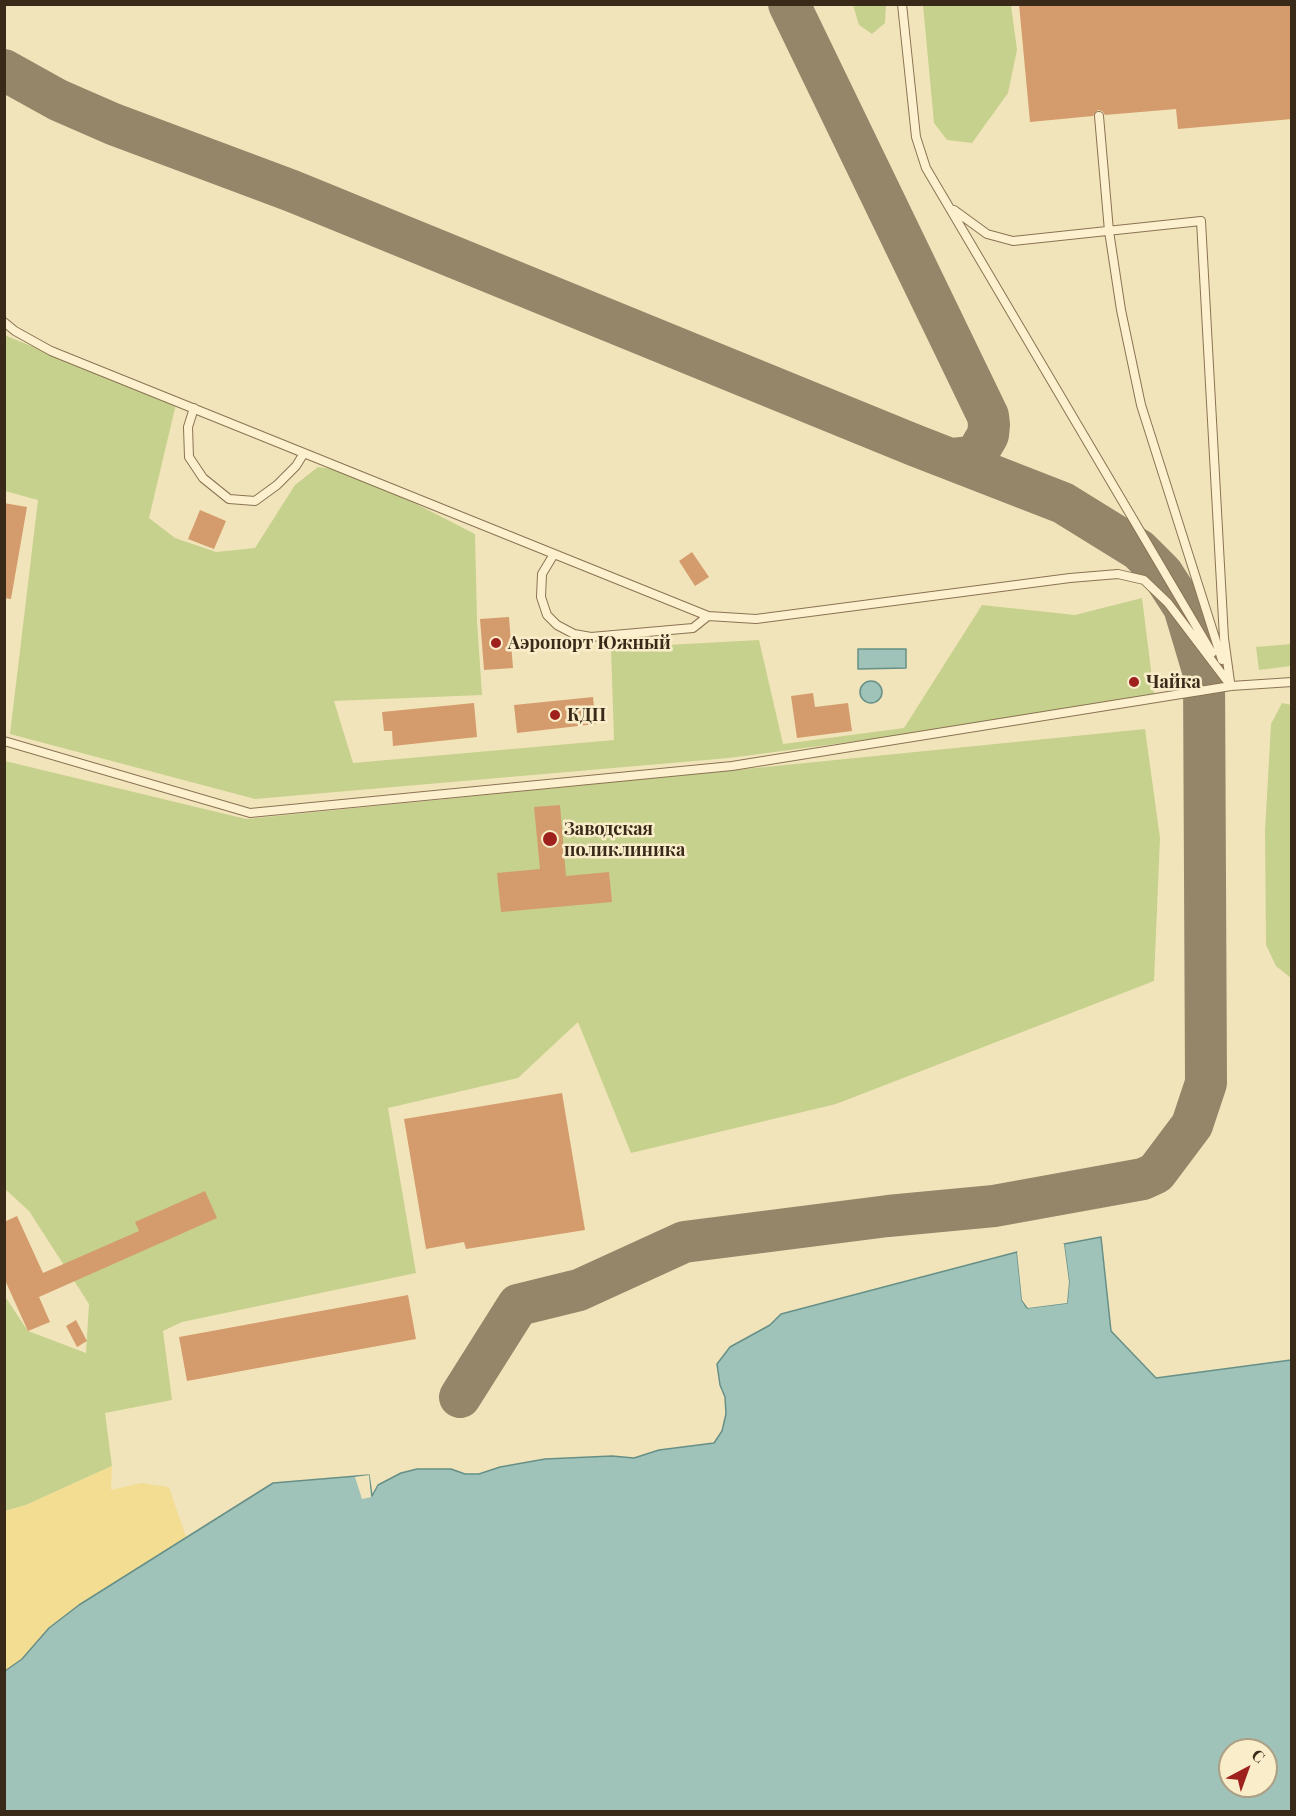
<!DOCTYPE html>
<meta charset="utf-8">
<style>
body{margin:0}
#map{position:relative;width:1296px;height:1816px;overflow:hidden;background:#f2e4ba;font-family:"Playfair Display",serif}
canvas{display:block}
.frame{position:absolute;inset:0;border:6px solid #382919;pointer-events:none}
.north{position:absolute;left:1218px;top:1738px;width:60px;height:60px;box-sizing:border-box;background:#f9edca;border:2px solid #ac9f83;border-radius:50%;rotate:41deg;font-size:16px;font-weight:700;line-height:24px;text-align:center;color:#382919}
.north::after{content:'';display:block;margin:auto;width:21px;height:27px;background:#9f211d;clip-path:polygon(50% 0,100% 100%,50% 72%,0 100%)}
</style>
<div id="map">
<canvas width="1296" height="1816"></canvas>
<div class="frame"></div>
<div class="north">С</div>
</div>
<script>
const ctx = document.querySelector('canvas').getContext('2d');
ctx.lineJoin = 'round';
function fill(path, color) {
  ctx.fillStyle = color;
  ctx.fill(path, 'evenodd');
}
function toPath(rows) {
  const path = new Path2D();
  for (const r of rows) {
    if (r.length === 3) {
      path.moveTo(r[0] + r[2], r[1]);
      path.arc(r[0], r[1], r[2], 0, 2 * Math.PI);
      continue;
    }
    path.moveTo(r[0], r[1]);
    for (let i = 2; i < r.length; i += 2) path.lineTo(r[i], r[i + 1]);
  }
  return path;
}
function strokePath(path, color, width, dash) {
  ctx.strokeStyle = color;
  ctx.lineWidth = width;
  ctx.lineCap = dash ? 'butt' : 'round';
  ctx.setLineDash(dash || []);
  ctx.stroke(path);
}
function write(font, color, halo, rows, align = 'center') {
  ctx.font = font + ' "Playfair Display",serif';
  ctx.lineWidth = 5;
  ctx.setLineDash([]);
  ctx.textBaseline = 'middle';
  ctx.strokeStyle = halo;
  ctx.fillStyle = color;
  for (const [text, x, y, turn = 0] of rows) {
    ctx.save();
    ctx.translate(x, y);
    ctx.rotate((+turn || 0) * Math.PI / 180);
    ctx.textAlign = isNaN(turn) ? turn : align;
    if (halo) ctx.strokeText(text, 0, 0);
    ctx.fillText(text, 0, 0);
    ctx.restore();
  }
}
fill(toPath([
 [853,5,886,5,885,23,872,34,859,25],
 [923,5,1011,5,1017,50,1008,93,972,143,947,140,934,123],
 [4,335,176,404,149,518,175,538,216,552,255,548,295,485,318,467,354,472,475,534,477,620,482,695,334,701,353,763,614,740,611,648,759,640,783,744,904,728,982,605,1075,615,1142,598,1155,702,729,758,255,799,10,734,38,500,5,491],
 [1291,644,1291,666,1259,670,1256,647],
 [1282,703,1292,705,1291,978,1276,966,1266,945,1265,831,1271,724],
 [1145,729,1160,838,1154,981,836,1104,631,1153,578,1022,518,1078,388,1108,416,1273,182,1322,163,1331,172,1400,105,1413,112,1466,26,1505,5,1511,4,1295,28,1331,86,1353,89,1304,29,1211,5,1189,5,761,246,819]
]), '#c6d18d');
fill(toPath([
 [112,1466,111,1490,141,1483,169,1487,186,1537,61,1618,49,1628,22,1659,5,1671,5,1511,26,1505]
]), '#f2dd93');
const water = toPath([
 [858,649,906,649,906,668,858,669,858,649],
 [871,692,11],
 [1101,1237,1111,1331,1156,1378,1291,1360,1291,1811,5,1812,5,1671,22,1659,49,1628,79,1605,273,1483,369,1475,372,1496,378,1485,401,1473,417,1469,451,1469,465,1474,479,1474,500,1467,545,1459,612,1456,634,1458,659,1450,714,1443,722,1431,726,1414,725,1397,720,1385,717,1364,730,1347,770,1325,781,1314,1017,1252,1022,1300,1027,1308,1067,1303,1069,1282,1064,1244,1101,1237],
 [1230,1750,1266,1750,1266,1786,1230,1786,1230,1750]
]);
fill(water, '#9fc2b9');
strokePath(water, '#669087', 1.5);
fill(toPath([
 [1061,1244,1064,1244,1069,1282,1067,1303,1028,1308,1022,1300,1017,1252,1020,1252,1025,1299,1029,1305,1064,1301,1066,1282],
 [369,1475,371,1497,362,1499,355,1477]
]), '#f2e4ba');
strokePath(toPath([
 [789,4,988,416,989,425,988,435,978,452,972,457,952,459],
 [4,70,58,100,113,124,292,191,914,445,1063,503,1139,550,1162,573,1184,607,1204,674,1206,1083,1192,1125,1156,1173,1143,1179,994,1206,888,1216,684,1242,579,1290,518,1305,460,1397]
]), '#95866a', 42);
fill(toPath([
 [1019,4,1292,4,1292,119,1178,129,1176,109,1105,115,1102,111,1098,110,1093,116,1030,122],
 [4,503,27,507,11,599,4,598],
 [200,510,226,521,214,549,188,539],
 [692,552,709,577,695,586,679,561],
 [509,617,513,668,484,670,480,619],
 [813,693,815,707,848,703,852,731,797,738,791,696],
 [593,697,596,724,517,733,514,705],
 [474,703,477,737,393,746,392,731,384,731,382,712],
 [560,805,566,876,609,872,612,902,501,912,497,873,540,869,534,807],
 [562,1093,585,1230,466,1249,464,1242,426,1249,404,1119],
 [205,1191,217,1218,39,1297,50,1322,28,1331,4,1278,4,1222,17,1216,43,1273,139,1231,135,1222],
 [408,1295,416,1339,187,1381,179,1337],
 [76,1320,87,1341,77,1347,66,1326]
]), '#d49c6c');
const service = toPath([
 [902,4,916,137,926,168,1212,653],
 [1099,116,1109,231,1121,310,1141,405,1222,660],
 [954,210,987,234,1013,241,1201,221,1224,638,1230,682],
 [4,322,15,331,51,351,708,616,756,619,1070,578,1118,574,1144,580,1168,603,1231,686],
 [194,408,188,427,189,457,203,478,229,499,255,501,277,485,296,466,304,453],
 [554,554,542,574,541,597,547,615,557,625,574,634,591,637,693,628,708,616],
 [4,741,250,813,732,766,1231,686,1292,682]
]);
strokePath(service, '#8a7353', 10);
strokePath(service, '#fcf0ce', 8);
for (const [x, y, r, color] of [
 [496,643,6,"#9f211d"],
 [1134,682,6,"#9f211d"],
 [555,715,6,"#9f211d"],
 [550,839,8,"#9f211d"]
]) {
  const dot = new Path2D();
  dot.arc(x, y, r, 0, 2 * Math.PI);
  ctx.fillStyle = color;
  ctx.fill(dot);
  strokePath(dot, '#f9edca', 2);
}
write('bold 18px', '#382919', '#f9edca', [
 ["Аэропорт Южный",508,643],
 ["Чайка",1146,682],
 ["КДП",567,715],
 ["Заводская",564,829],
 ["поликлиника",564,850]
], 'left');
</script>
